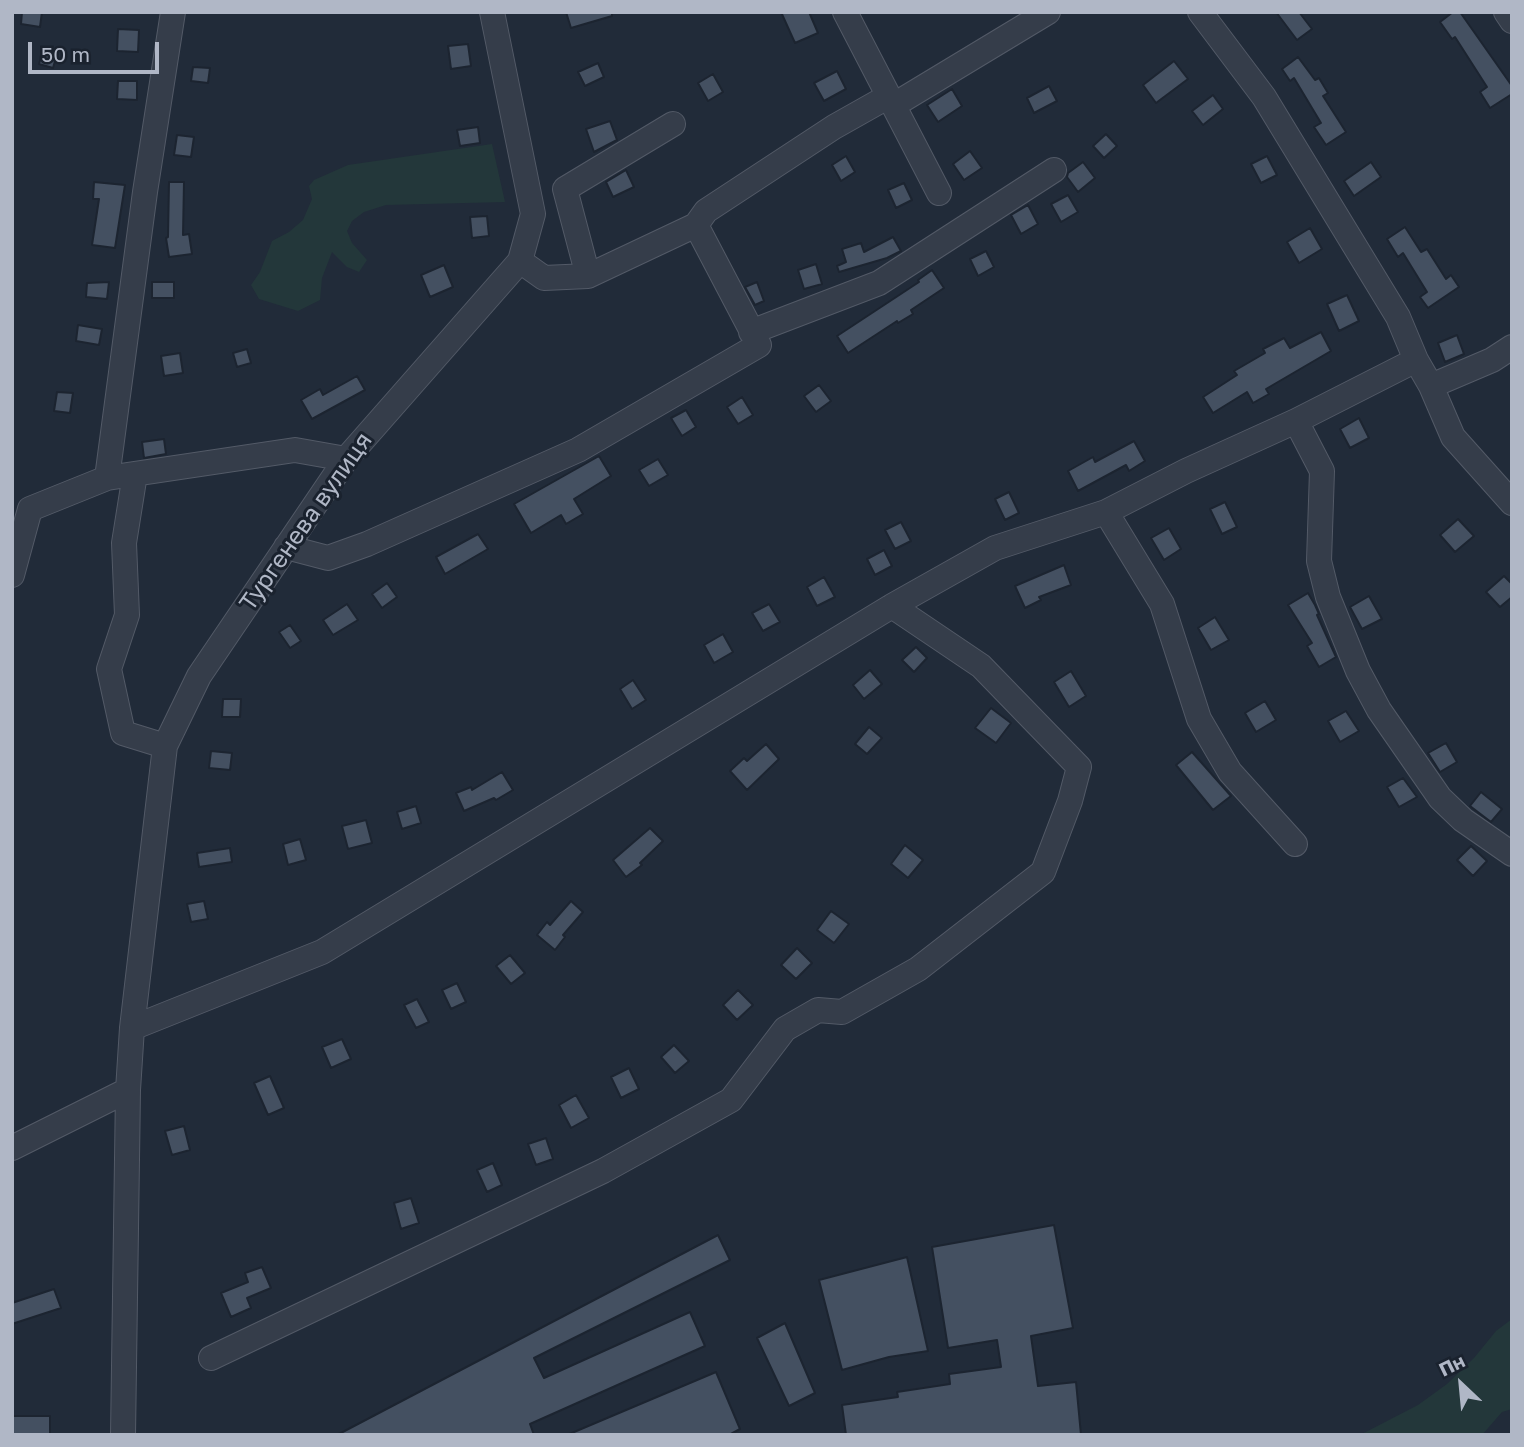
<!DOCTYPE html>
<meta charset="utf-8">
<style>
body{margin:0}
#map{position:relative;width:1524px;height:1447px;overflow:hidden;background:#212b39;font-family:"Golos Text",sans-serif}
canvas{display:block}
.frame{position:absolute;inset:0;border:14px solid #b0b7c6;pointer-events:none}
.north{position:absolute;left:1426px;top:1349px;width:70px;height:70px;-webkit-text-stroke:5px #1a222e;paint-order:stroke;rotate:334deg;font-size:19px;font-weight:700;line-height:28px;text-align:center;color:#b0b7c6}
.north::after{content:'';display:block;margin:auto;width:24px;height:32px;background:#b0b7c6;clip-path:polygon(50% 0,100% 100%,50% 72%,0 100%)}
.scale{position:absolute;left:28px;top:42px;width:131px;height:32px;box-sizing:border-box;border:4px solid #b0b7c6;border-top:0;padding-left:9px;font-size:21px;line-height:24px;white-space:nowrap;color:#b0b7c6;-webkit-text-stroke:5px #1a222e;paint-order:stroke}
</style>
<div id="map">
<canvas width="1524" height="1447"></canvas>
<div class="frame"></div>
<div class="north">Пн</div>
<div class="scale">50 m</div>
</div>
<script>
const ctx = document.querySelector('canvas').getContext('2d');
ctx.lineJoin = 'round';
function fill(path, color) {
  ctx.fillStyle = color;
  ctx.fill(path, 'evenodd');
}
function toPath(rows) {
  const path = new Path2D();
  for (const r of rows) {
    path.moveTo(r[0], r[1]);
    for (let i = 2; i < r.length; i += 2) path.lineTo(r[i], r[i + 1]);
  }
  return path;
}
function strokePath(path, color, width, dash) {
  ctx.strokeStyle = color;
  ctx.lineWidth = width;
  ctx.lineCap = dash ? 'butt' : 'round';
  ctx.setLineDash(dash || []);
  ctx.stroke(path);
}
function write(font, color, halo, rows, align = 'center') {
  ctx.font = font + ' "Golos Text",sans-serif';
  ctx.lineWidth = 6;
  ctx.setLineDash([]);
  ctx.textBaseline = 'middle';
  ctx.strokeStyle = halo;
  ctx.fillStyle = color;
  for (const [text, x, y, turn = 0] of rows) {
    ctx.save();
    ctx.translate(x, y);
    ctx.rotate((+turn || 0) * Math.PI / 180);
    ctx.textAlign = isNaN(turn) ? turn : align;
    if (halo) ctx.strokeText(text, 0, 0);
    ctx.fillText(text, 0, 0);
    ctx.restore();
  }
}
fill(toPath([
 [492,144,505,202,386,205,364,212,352,221,347,231,352,243,367,260,359,272,347,267,332,252,322,278,320,300,298,311,259,299,251,285,260,272,272,241,289,232,303,220,312,199,309,186,314,180,348,165],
 [1512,1319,1512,1409,1502,1412,1482,1435,1360,1435,1418,1405,1447,1384,1474,1358,1496,1331]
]), '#23373a');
const building = toPath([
 [22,12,42,12,40,27,21,24,22,12],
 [566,12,612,12,612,16,571,28,566,12],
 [781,12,809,12,818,33,795,43,781,12],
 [1276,12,1299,12,1312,29,1297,40,1276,12],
 [1453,12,1460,12,1512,86,1512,94,1490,108,1480,92,1487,87,1455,37,1452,39,1440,22,1453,12],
 [118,29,139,30,138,52,117,51,118,29],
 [468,44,471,66,451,69,448,46,468,44],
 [43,51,57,54,53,68,39,64,43,51],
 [1298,57,1315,80,1319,78,1328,93,1323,96,1346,132,1326,145,1314,127,1321,123,1294,78,1290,81,1282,69,1298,57],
 [1174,61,1188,79,1156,103,1143,85,1174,61],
 [598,63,604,77,585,86,578,72,598,63],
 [193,67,210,68,208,83,191,81,193,67],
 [837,71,846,89,824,101,814,83,837,71],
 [713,74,723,92,708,101,698,83,713,74],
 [118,81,137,81,137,100,117,99,118,81],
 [1049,86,1057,101,1034,113,1027,98,1049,86],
 [952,89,962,106,938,122,927,105,952,89],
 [1213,95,1223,109,1203,125,1192,111,1213,95],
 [610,121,617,140,594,152,586,129,610,121],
 [478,127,480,143,460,146,457,130,478,127],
 [1106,134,1117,146,1104,158,1093,146,1106,134],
 [177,135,194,137,191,157,174,155,177,135],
 [970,151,982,168,964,180,953,164,970,151],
 [846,156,855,172,841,181,832,165,846,156],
 [1267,156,1277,175,1261,183,1251,164,1267,156],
 [1083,162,1095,178,1078,192,1067,177,1068,173,1083,162],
 [1371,162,1381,177,1354,196,1344,181,1371,162],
 [626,170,634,187,613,197,606,182,626,170],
 [94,182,125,185,115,248,92,245,99,199,93,199,94,182],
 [169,182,184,182,183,235,189,234,192,254,169,257,166,238,168,237,169,182],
 [904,183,912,200,896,208,888,190,904,183],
 [1068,195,1078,212,1061,222,1051,204,1068,195],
 [1028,205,1038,224,1021,234,1011,215,1028,205],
 [487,216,489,236,472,238,470,217,487,216],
 [1405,227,1421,252,1427,249,1446,279,1451,275,1459,287,1428,308,1420,297,1427,292,1403,253,1398,257,1387,239,1405,227],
 [1310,228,1322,249,1299,263,1287,242,1310,228],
 [893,237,901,251,887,258,839,272,837,266,846,262,842,249,861,243,864,252,893,237],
 [986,251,994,267,978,276,970,259,986,251],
 [816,264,822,284,804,289,798,270,816,264],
 [444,265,453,287,430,297,421,275,444,265],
 [932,270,944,288,911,310,913,314,898,323,897,321,848,353,837,336,919,282,918,280,932,270],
 [109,282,107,299,86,297,87,283,109,282],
 [152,282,174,282,174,298,152,298,152,282],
 [757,282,764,301,755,305,745,287,757,282],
 [1347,295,1359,321,1339,331,1327,304,1347,295],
 [78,325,102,329,99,345,76,341,78,325],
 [1321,332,1331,351,1266,389,1269,394,1253,403,1247,392,1213,413,1203,397,1237,375,1234,371,1265,353,1263,349,1284,338,1290,348,1321,332],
 [1457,335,1464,354,1445,362,1438,343,1457,335],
 [247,349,251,363,237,367,233,353,247,349],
 [180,353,183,373,164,376,161,356,180,353],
 [357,376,365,390,312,419,301,400,320,389,323,395,357,376],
 [819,385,831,401,816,412,804,396,819,385],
 [57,392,73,393,70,413,54,411,57,392],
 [742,397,753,415,738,424,727,407,742,397],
 [686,410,696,427,682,436,671,418,686,410],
 [1359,418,1369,438,1350,448,1340,429,1359,418],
 [164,439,166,454,144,458,142,442,164,439],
 [1134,441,1145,461,1129,471,1126,465,1078,491,1068,471,1093,457,1095,462,1134,441],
 [599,456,611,476,574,499,583,514,566,524,561,515,531,533,514,504,599,456],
 [658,459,668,475,649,486,639,470,658,459],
 [1009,492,1019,513,1005,520,995,499,1009,492],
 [1225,502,1237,527,1222,534,1210,509,1225,502],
 [1458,519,1474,536,1455,552,1440,535,1458,519],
 [901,522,911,541,895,549,885,530,901,522],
 [1169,528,1181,549,1164,560,1151,538,1169,528],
 [478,534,488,549,445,574,436,557,478,534],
 [884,550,892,566,875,575,867,559,884,550],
 [1064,565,1071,585,1039,597,1041,600,1025,608,1015,586,1064,565],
 [1504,576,1512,584,1512,597,1500,607,1486,592,1504,576],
 [824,577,835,597,817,606,807,587,824,577],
 [387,583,397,597,382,608,372,594,387,583],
 [1308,593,1315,605,1319,614,1317,615,1336,657,1319,667,1307,646,1312,643,1288,605,1308,593],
 [1369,596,1382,619,1362,629,1350,607,1369,596],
 [347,604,358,620,333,635,323,620,347,604],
 [769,604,780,622,763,631,752,613,769,604],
 [1215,617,1229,640,1211,650,1198,628,1215,617],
 [290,625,301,641,290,648,279,632,290,625],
 [723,634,733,652,714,663,704,645,723,634],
 [916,647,927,658,914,672,902,660,916,647],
 [870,670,882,684,864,699,853,685,870,670],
 [1071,671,1086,696,1069,707,1054,682,1071,671],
 [633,680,646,700,632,709,620,689,633,680],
 [223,699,241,699,240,717,222,717,223,699],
 [1265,701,1276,720,1256,732,1245,713,1265,701],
 [991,708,1011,723,996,743,975,728,991,708],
 [1346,711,1359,731,1340,742,1328,721,1346,711],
 [869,727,882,738,867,754,855,744,869,727],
 [1446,743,1457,762,1440,772,1428,753,1446,743],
 [766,744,779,759,747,790,730,771,744,758,747,761,766,744],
 [211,751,232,753,230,770,209,768,211,751],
 [1192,752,1231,796,1213,810,1176,765,1192,752],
 [502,772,513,790,496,800,494,798,464,811,456,793,471,787,472,790,502,772],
 [1403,778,1417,797,1399,807,1387,787,1403,778],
 [1481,792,1502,809,1491,822,1470,806,1481,792],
 [416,806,421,823,402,829,397,812,416,806],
 [366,820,372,843,348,849,342,826,366,820],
 [650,828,663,841,640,863,642,865,626,877,613,860,650,828],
 [300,839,306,860,288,865,283,844,300,839],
 [905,845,923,860,908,878,891,864,905,845],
 [1471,846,1487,861,1473,876,1457,860,1471,846],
 [230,848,232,862,199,867,197,853,230,848],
 [204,901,208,919,191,922,187,904,204,901],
 [571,901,583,912,563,935,565,937,555,950,537,935,547,922,550,925,571,901],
 [831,911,849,924,834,943,817,930,831,911],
 [797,948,812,963,796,979,781,965,797,948],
 [510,955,525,973,511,984,496,966,510,955],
 [457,983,466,1002,451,1009,442,990,457,983],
 [738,990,753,1005,737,1020,723,1005,738,990],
 [417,999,429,1022,416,1028,404,1005,417,999],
 [342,1039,351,1059,331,1068,322,1047,342,1039],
 [674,1045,689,1061,675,1073,661,1057,674,1045],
 [629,1068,639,1089,621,1098,611,1077,629,1068],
 [270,1076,284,1108,268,1115,254,1083,270,1076],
 [576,1095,589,1118,571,1128,559,1105,576,1095],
 [184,1126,190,1150,172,1155,165,1131,184,1126],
 [546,1138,553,1159,536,1165,528,1144,546,1138],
 [493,1163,502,1185,487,1192,477,1170,493,1163],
 [411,1198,419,1223,401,1229,394,1203,411,1198],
 [1054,1225,1073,1328,1031,1336,1038,1386,1076,1382,1081,1435,846,1435,842,1405,898,1397,897,1392,950,1384,949,1374,1001,1367,997,1340,948,1348,932,1247,1054,1225],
 [718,1235,730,1260,534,1358,544,1378,690,1312,705,1346,530,1424,534,1435,337,1435,718,1235],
 [907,1257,928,1351,889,1357,842,1370,819,1280,907,1257],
 [262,1267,271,1288,247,1298,251,1308,231,1317,221,1293,248,1282,245,1273,262,1267],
 [54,1289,61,1308,12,1324,12,1303,54,1289],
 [785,1323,815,1393,789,1406,757,1338,785,1323],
 [716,1372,740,1429,729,1435,567,1435,716,1372],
 [12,1416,50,1416,50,1435,12,1435,12,1416]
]);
fill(building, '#445061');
strokePath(building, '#1c2430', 2);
const minor = toPath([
 [845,12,939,193],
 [1200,12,1264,97,1398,317,1416,360,1431,386,1453,437,1512,503],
 [1506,12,1512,21],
 [894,105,1048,12],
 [520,261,544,278,588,276,696,225,706,211,834,127,889,96],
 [588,276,565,189,673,124],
 [751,332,879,283,1054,170],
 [1431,386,1492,360,1512,347],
 [1296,421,1322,471,1319,561,1328,597,1358,671,1379,710,1440,798,1463,820,1512,854],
 [135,474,124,543,127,615,109,669,123,733,165,746],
 [107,478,145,192,173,12],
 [1106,512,1162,604,1199,719,1230,772,1295,844],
 [286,547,328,558,367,544,578,450,759,345,696,225],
 [12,575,30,509,107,478,295,450,346,459],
 [132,1028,322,952,892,606,995,548,1106,512,1186,471,1296,421,1416,360],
 [12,1148,128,1090],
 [211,1358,603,1171,731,1100,785,1029,818,1010,842,1012,918,969,1043,872,1070,801,1079,767,981,666,892,606],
 [123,1435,128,1090,132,1028,165,746,199,676,346,459,520,261,533,214,492,12]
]);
strokePath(minor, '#535a67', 26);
strokePath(minor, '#353d4a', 24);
write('24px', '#b0b7c6', '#1a222e', [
 ["Тургенева вулиця",306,522,-55]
]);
</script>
